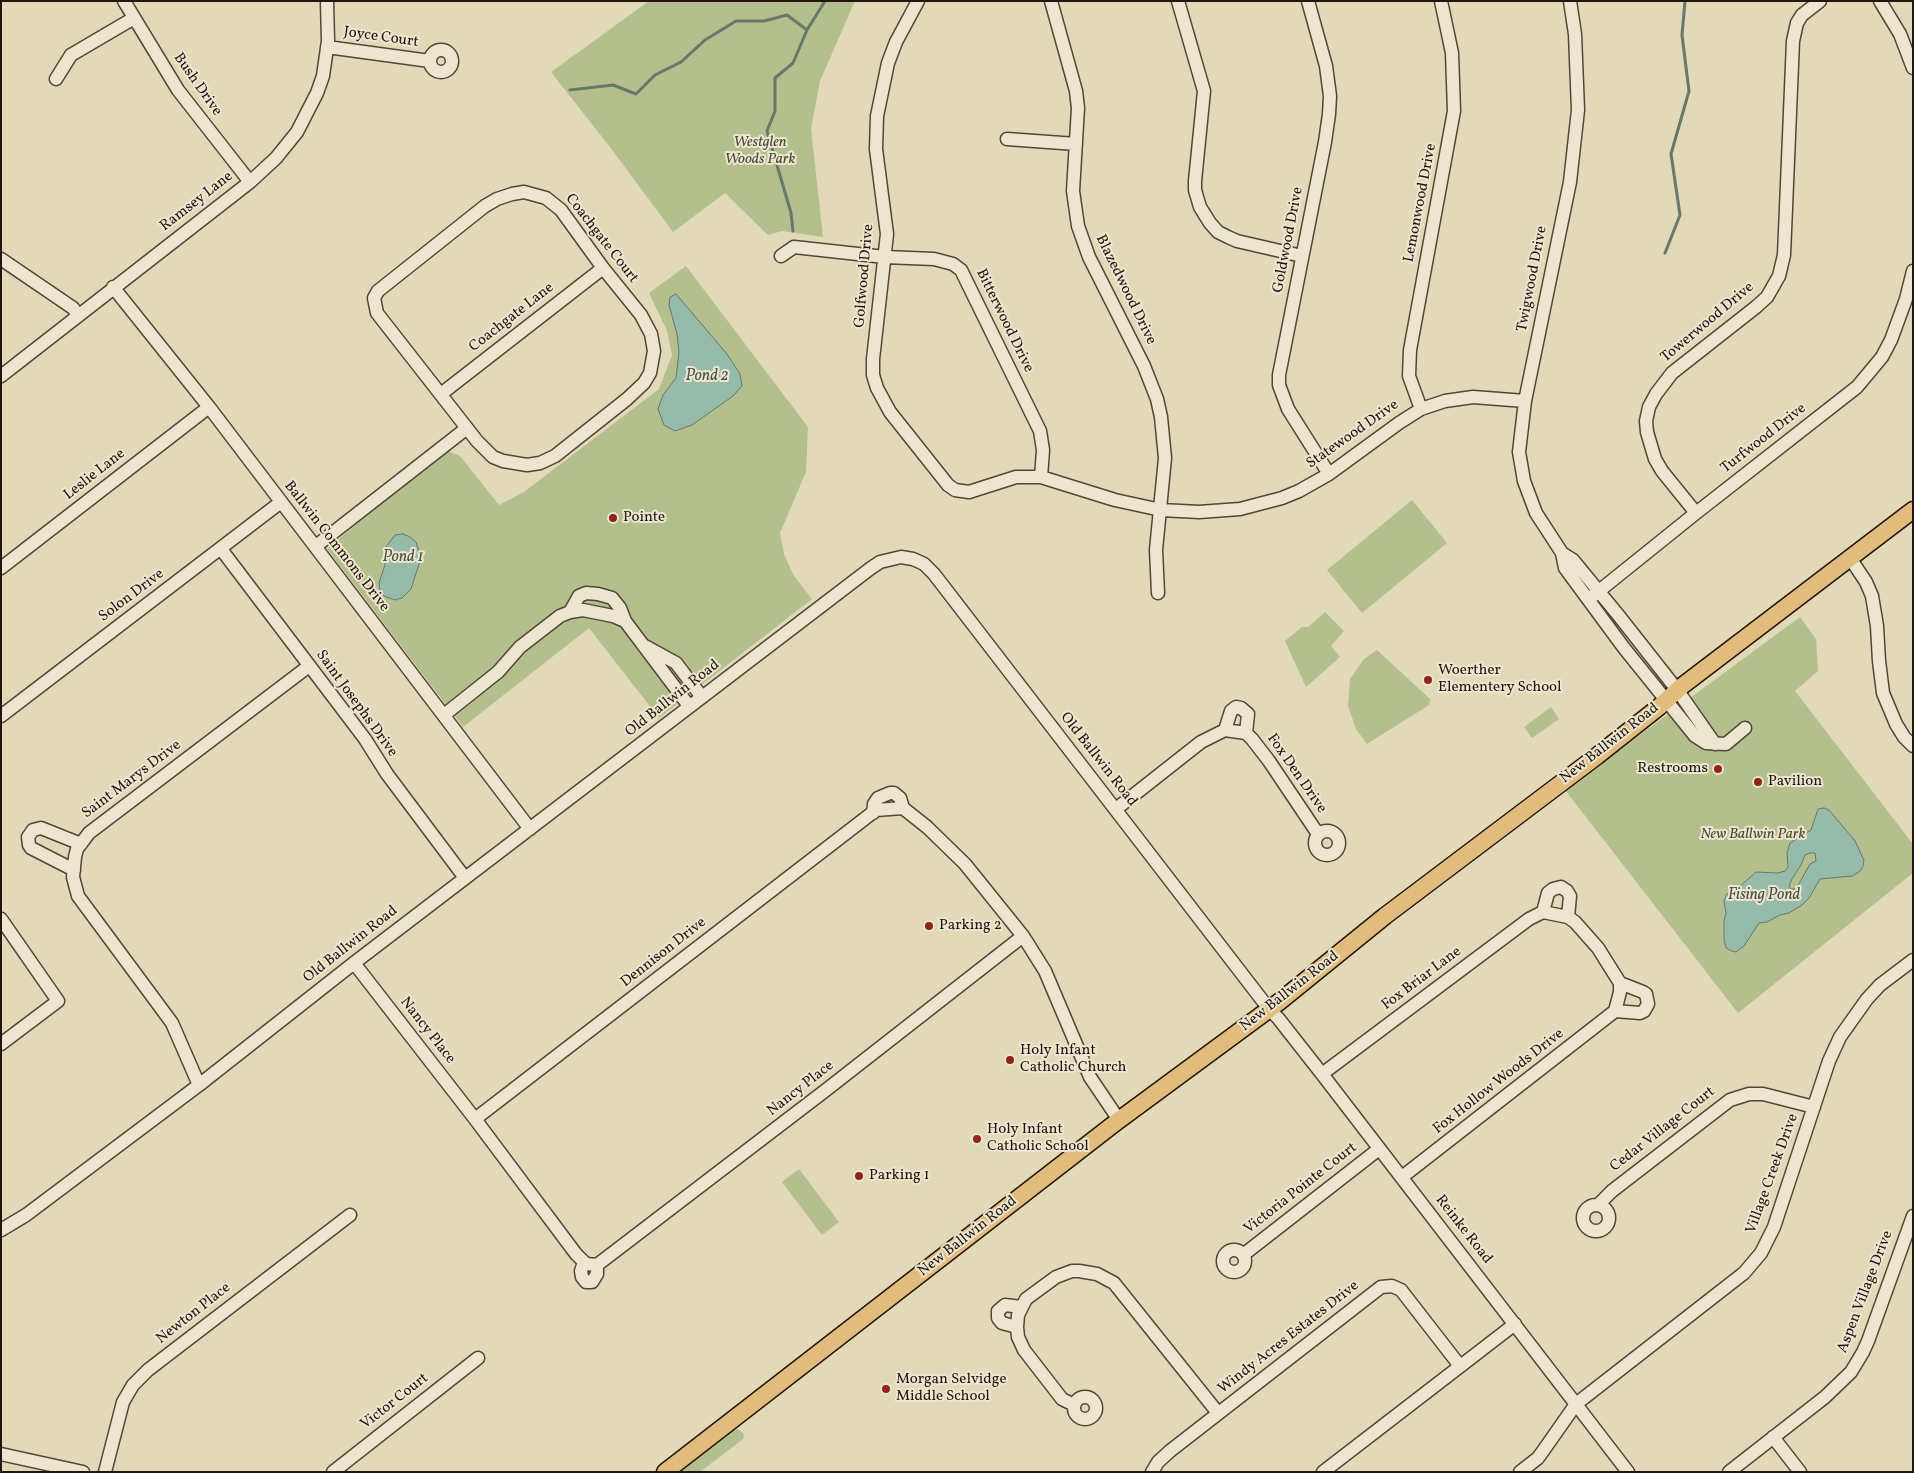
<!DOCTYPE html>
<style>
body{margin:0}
#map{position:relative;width:1914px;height:1473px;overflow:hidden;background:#e2d9b8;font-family:Vollkorn,serif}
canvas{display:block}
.frame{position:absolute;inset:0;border:2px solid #23150d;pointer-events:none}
</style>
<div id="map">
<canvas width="1914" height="1473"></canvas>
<div class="frame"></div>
</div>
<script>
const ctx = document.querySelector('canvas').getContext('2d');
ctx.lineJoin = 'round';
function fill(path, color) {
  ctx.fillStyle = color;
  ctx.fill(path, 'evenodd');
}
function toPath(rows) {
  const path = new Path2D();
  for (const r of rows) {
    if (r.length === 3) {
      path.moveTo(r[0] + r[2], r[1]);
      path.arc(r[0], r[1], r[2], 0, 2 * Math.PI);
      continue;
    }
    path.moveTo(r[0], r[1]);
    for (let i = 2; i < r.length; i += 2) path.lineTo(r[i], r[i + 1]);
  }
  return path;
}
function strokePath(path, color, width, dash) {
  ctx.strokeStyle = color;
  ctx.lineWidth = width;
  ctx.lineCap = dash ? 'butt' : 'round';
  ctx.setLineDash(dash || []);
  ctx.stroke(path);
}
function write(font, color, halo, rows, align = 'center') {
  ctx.font = font + ' Vollkorn,serif';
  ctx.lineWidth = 4;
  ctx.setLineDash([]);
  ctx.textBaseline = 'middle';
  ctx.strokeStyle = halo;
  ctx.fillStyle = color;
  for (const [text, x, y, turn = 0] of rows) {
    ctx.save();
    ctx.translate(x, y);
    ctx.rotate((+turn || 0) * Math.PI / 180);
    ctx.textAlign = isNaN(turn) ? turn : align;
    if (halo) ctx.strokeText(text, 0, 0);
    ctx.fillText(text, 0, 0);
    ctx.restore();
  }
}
fill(toPath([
 [649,1,855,1,820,81,811,129,823,237,782,231,768,235,725,193,673,232,613,151,551,72],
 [686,266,808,427,806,472,780,533,784,554,794,576,812,599,659,718,589,628,463,727,327,549,446,450,460,456,499,505,524,492,659,389,672,355,667,331,649,293],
 [1412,500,1447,543,1362,613,1327,570],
 [1325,612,1344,631,1331,646,1340,657,1306,687,1285,641,1302,627,1308,627],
 [1800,617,1816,639,1818,671,1795,691,1913,844,1913,873,1738,1013,1565,790],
 [1377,650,1430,699,1429,705,1367,744,1356,729,1348,706,1350,679,1364,659],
 [1551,707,1559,719,1532,738,1524,727],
 [799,1169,839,1222,822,1235,782,1182],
 [732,1429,739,1430,744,1434,743,1439,700,1472,675,1472]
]), '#b4bf8e');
const water = toPath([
 [676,294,727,354,740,374,742,386,733,396,692,425,675,431,664,425,658,409,663,395,676,378,679,352,677,334,669,305,670,297,676,294],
 [403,534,410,537,416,542,421,558,411,589,402,598,395,600,384,596,380,590,379,583,385,565,386,547,395,535,403,534],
 [1824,808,1829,810,1855,841,1864,860,1863,866,1861,870,1853,876,1820,879,1809,898,1802,905,1789,913,1780,915,1767,922,1759,923,1744,946,1736,952,1732,951,1726,948,1724,940,1724,920,1726,914,1724,901,1727,894,1739,887,1756,872,1778,873,1785,871,1788,867,1787,853,1790,843,1811,830,1818,809,1824,808],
 [1810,853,1815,853,1816,861,1810,864,1796,889,1791,889,1789,886,1792,879,1801,865,1805,855,1810,853]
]);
fill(water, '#96bbaa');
strokePath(water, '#68796b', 1);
strokePath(toPath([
 [570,90,613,85,636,94,655,75,681,62,705,40,736,21,764,21,787,15,807,30],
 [793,231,791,213,767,131,775,111,775,78,793,63,807,30,825,1],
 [1665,253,1680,215,1671,154,1689,91,1682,35,1685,1]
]), '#68796b', 3);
const minor = toPath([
 [124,1,178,90,250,182],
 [918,1,896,42,888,63,877,116,876,149,887,234,873,359,873,375,877,388,890,412,948,485,955,490,969,492,1016,477,1041,477,1115,500,1161,510,1199,512,1240,509,1282,498,1299,491,1329,474,1399,423,1421,409,1445,401,1473,397,1525,401],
 [1051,1,1076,91,1078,108,1073,191,1078,226,1089,257,1144,366,1157,399,1161,417,1165,458,1156,550,1158,593],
 [1178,1,1204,91,1195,181,1195,190,1200,207,1210,223,1218,232,1228,237,1237,241,1302,256],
 [1308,1,1326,66,1330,96,1329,114,1325,142,1279,375,1279,385,1288,409,1329,474],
 [1570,1,1575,34,1578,110,1570,182,1525,401,1519,452,1524,481,1536,513,1562,553,1565,568,1624,648,1695,736,1706,743,1726,744,1745,728],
 [1880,1,1900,34,1913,68],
 [327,47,430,61],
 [441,61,11],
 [56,79,71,55,134,18],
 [1007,139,1076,144],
 [524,192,546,198,561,210,603,268,641,315,651,334,654,351,650,373,644,383,627,399,555,456,540,463,527,465,503,461,493,457,477,441,377,313,374,298,378,291,485,206,497,199,512,194,524,192],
 [781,256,794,247,885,257,934,259,953,264,961,270,1040,431,1043,450,1041,477],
 [1,259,73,308,78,315],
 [113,287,209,407,530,829],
 [1,376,250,182,276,158,297,132,317,93,323,76,328,41,327,1],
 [441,394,603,268],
 [1421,409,1409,376,1410,350,1454,111,1452,53,1441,1],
 [1696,513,1662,471,1655,459,1647,432,1646,421,1649,407,1656,394,1672,373,1756,307,1767,297,1779,276,1784,255,1793,41,1797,23,1802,15,1820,1],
 [316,546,467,428],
 [221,549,365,739,387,774,465,878],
 [1562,553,1573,560,1619,616,1678,691,1715,744],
 [1850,558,1866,582,1872,596,1877,626,1879,661,1883,693,1896,724,1904,737,1913,746],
 [1,568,209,407],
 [1589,599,1696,513,1857,387,1882,357,1891,340,1906,299,1913,271],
 [570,612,579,596,586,593,598,594,612,598,620,608,625,621],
 [645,646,676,663,702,697],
 [444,715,498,672,520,647,560,616,570,612,583,610,613,616,625,621,689,706],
 [1,716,281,502],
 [1225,730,1231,711,1236,707,1241,708,1248,714,1246,733],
 [1116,809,1201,742,1225,730,1246,733,1252,739,1269,761,1318,834],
 [873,813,874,804,878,798,890,793,894,793,900,798,903,808],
 [1327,843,12],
 [74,870,31,848,29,845,28,837,33,830,41,828,81,844],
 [1543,912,1548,893,1553,889,1561,887,1567,891,1570,896,1568,917],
 [1,919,58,1001,1,1044],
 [354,963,475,1119,576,1254,586,1264,597,1265,826,1090,1023,936],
 [1615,1011,1640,1013,1644,1011,1648,1004,1646,994,1643,992,1620,983],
 [1322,1074,1529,919,1543,912,1568,917,1575,922,1598,948,1620,983],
 [199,1085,172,1023,78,896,73,877,75,857,77,849,89,833,309,666],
 [475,1119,876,810,903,808,927,827,965,864,1023,936,1045,971,1090,1077,1119,1120],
 [1402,1177,1615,1011,1620,992,1620,983],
 [1598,1205,1612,1191,1730,1100,1749,1094,1763,1094,1814,1107],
 [1596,1218,13],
 [1,1230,26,1215,199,1085,354,963,871,568,880,562,901,557,913,559,924,564,934,574,1269,1009,1278,1018,1322,1074,1628,1472],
 [1234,1261,11],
 [1243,1255,1379,1149],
 [584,1262,581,1271,582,1277,586,1282,592,1282,597,1274,597,1265],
 [1017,1327,1002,1323,998,1318,998,1311,1005,1305,1021,1307],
 [1085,1408,11],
 [1074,1405,1062,1399,1024,1350,1018,1337,1017,1327,1018,1315,1026,1299,1056,1277,1072,1271,1079,1271,1097,1274,1114,1283,1218,1413],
 [1773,1437,1800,1472],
 [1,1454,83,1472],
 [105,1472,123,1402,133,1385,148,1370,350,1215],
 [333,1472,478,1358],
 [1152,1472,1158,1462,1170,1451,1381,1287,1392,1286,1401,1290,1460,1366],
 [1323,1472,1515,1324],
 [1520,1472,1538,1458,1543,1451,1576,1404,1744,1273,1761,1253,1774,1227,1829,1061,1840,1037,1867,999,1880,985,1913,960],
 [1729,1472,1825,1397,1851,1372,1863,1352,1868,1341,1913,1216]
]);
const major = toPath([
 [665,1472,1119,1120,1279,1002,1385,916,1597,756,1659,707,1682,686,1913,510]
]);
strokePath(minor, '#534638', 15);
strokePath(major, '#23150d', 19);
strokePath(minor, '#ece6d1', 12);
strokePath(major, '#e1bc7c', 16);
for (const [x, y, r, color] of [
 [613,518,5,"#8f2418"],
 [1428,680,5,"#8f2418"],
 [1718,769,5,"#8f2418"],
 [1758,782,5,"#8f2418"],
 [929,926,5,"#8f2418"],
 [1010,1060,5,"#8f2418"],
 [977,1139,5,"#8f2418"],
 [859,1176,5,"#8f2418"],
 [886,1389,5,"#8f2418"]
]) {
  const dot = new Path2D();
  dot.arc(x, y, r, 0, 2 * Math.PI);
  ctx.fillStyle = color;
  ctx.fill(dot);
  strokePath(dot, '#ece6d1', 2);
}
write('15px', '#23150d', '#ece6d1', [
 ["Joyce Court",381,38,8],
 ["Bush Drive",197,85,55],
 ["Ramsey Lane",197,202,-38],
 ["Lemonwood Drive",1421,203,-79],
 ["Coachgate Court",601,239,52],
 ["Goldwood Drive",1289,240,-79],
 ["Golfwood Drive",865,276,-85],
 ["Twigwood Drive",1533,279,-79],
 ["Blazedwood Drive",1125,290,64],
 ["Coachgate Lane",512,318,-38],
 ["Bitterwood Drive",1004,321,64],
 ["Towerwood Drive",1708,323,-40],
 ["Statewood Drive",1353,435,-35],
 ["Turfwood Drive",1764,439,-38],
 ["Leslie Lane",95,475,-38],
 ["Ballwin Commons Drive",336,547,52],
 ["Solon Drive",132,596,-37],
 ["Old Ballwin Road",673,699,-38],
 ["Saint Josephs Drive",356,704,54],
 ["New Ballwin Road",1610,744,-38],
 ["Old Ballwin Road",1098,760,52],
 ["Fox Den Drive",1296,774,55],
 ["Saint Marys Drive",132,780,-37],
 ["Old Ballwin Road",351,945,-38],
 ["Dennison Drive",664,953,-38],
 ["Fox Briar Lane",1422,979,-37],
 ["New Ballwin Road",1290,992,-38],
 ["Nancy Place",427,1031,52],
 ["Fox Hollow Woods Drive",1499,1082,-38],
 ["Nancy Place",801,1089,-38],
 ["Cedar Village Court",1663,1130,-38],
 ["Village Creek Drive",1773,1174,-70],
 ["Victoria Pointe Court",1301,1189,-38],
 ["Reinke Road",1463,1230,52],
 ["New Ballwin Road",968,1237,-38],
 ["Aspen Village Drive",1866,1292,-69],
 ["Newton Place",194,1314,-38],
 ["Windy Acres Estates Drive",1289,1338,-38],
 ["Victor Court",395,1402,-38]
]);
write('italic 15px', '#4e4834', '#ece6d1', [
 ["Westglen",760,143],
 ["Woods Park",760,160],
 ["New Ballwin Park",1753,835]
]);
write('15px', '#23150d', '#ece6d1', [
 ["Pointe",623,518],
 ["Woerther",1438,671],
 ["Elementery School",1438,688],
 ["Restrooms",1708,769,"right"],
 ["Pavilion",1768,782],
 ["Parking 2",939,926],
 ["Holy Infant",1020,1051],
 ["Catholic Church",1020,1068],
 ["Holy Infant",987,1130],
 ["Catholic School",987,1147],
 ["Parking 1",869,1176],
 ["Morgan Selvidge",896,1380],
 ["Middle School",896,1397]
], 'left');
write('italic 16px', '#4b4f44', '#ece6d1', [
 ["Pond 2",707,377],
 ["Pond 1",403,558],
 ["Fising Pond",1764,896]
]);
</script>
